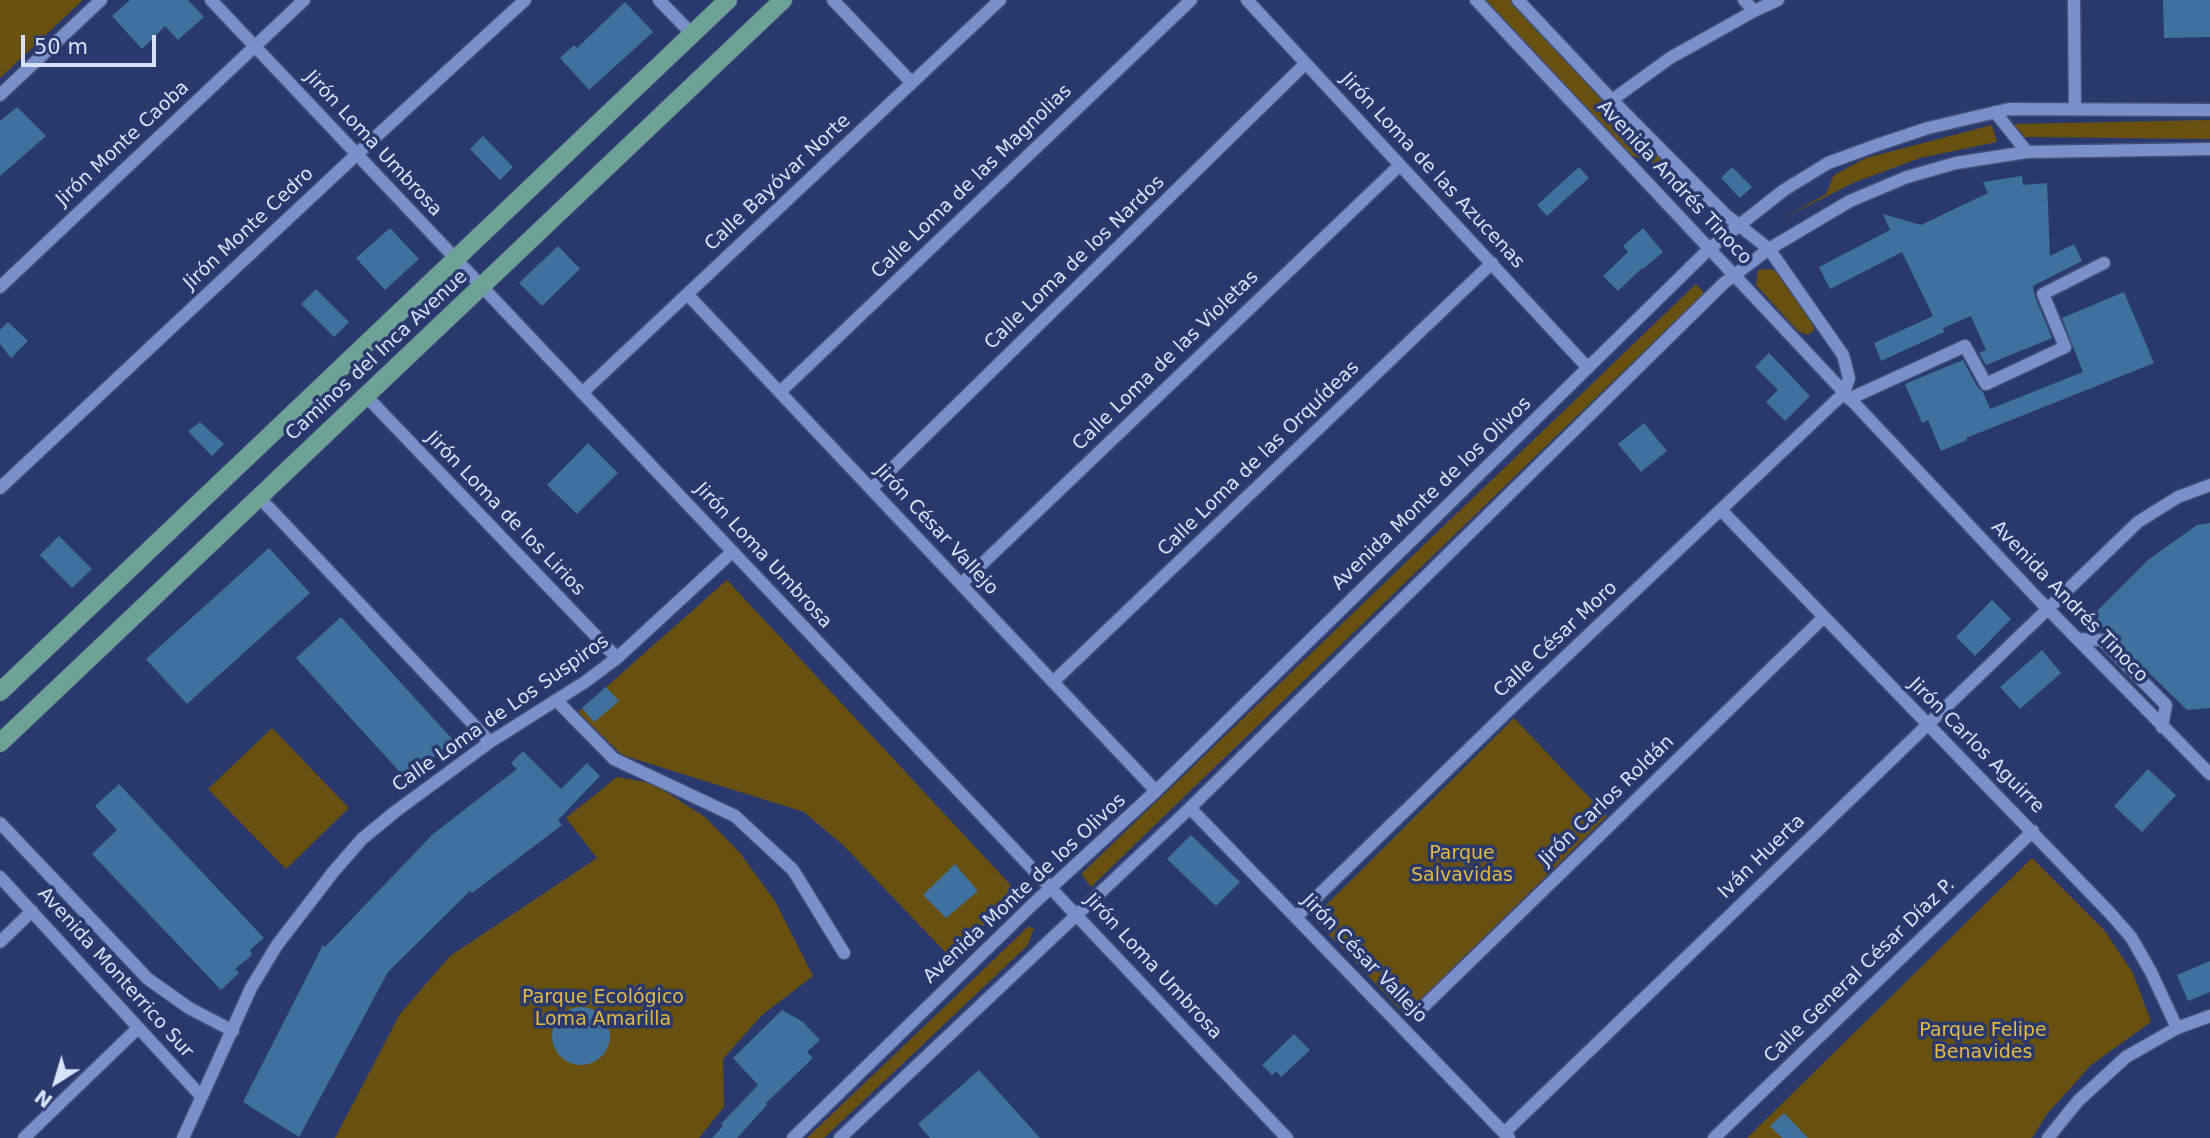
<!DOCTYPE html>
<meta charset="utf-8">
<style>
body{margin:0}
#map{position:relative;width:2210px;height:1138px;overflow:hidden;background:#29396d;font-family:"DejaVu Sans",sans-serif}
canvas{display:block}
.north{position:absolute;left:21px;top:1047px;width:70px;height:70px;-webkit-text-stroke:5px #29396d;paint-order:stroke;rotate:217deg;font-size:19px;font-weight:700;line-height:28px;text-align:center;color:#d7e1fa}
.north::after{content:'';display:block;margin:auto;width:24px;height:32px;background:#d7e1fa;clip-path:polygon(50% 0,100% 100%,50% 72%,0 100%)}
.scale{position:absolute;left:21px;top:35px;width:135px;height:32px;box-sizing:border-box;border:4px solid #d7e1fa;border-top:0;padding-left:9px;font-size:21px;line-height:24px;white-space:nowrap;color:#d7e1fa;-webkit-text-stroke:5px #29396d;paint-order:stroke}
</style>
<div id="map">
<canvas width="2210" height="1138"></canvas>
<div class="north">N</div>
<div class="scale">50 m</div>
</div>
<script>
const ctx = document.querySelector('canvas').getContext('2d');
ctx.lineJoin = 'round';
function fill(path, color) {
  ctx.fillStyle = color;
  ctx.fill(path, 'evenodd');
}
function toPath(rows) {
  const path = new Path2D();
  for (const r of rows) {
    if (r.length === 3) {
      path.moveTo(r[0] + r[2], r[1]);
      path.arc(r[0], r[1], r[2], 0, 2 * Math.PI);
      continue;
    }
    path.moveTo(r[0], r[1]);
    for (let i = 2; i < r.length; i += 2) path.lineTo(r[i], r[i + 1]);
  }
  return path;
}
function strokePath(path, color, width, dash) {
  ctx.strokeStyle = color;
  ctx.lineWidth = width;
  ctx.lineCap = dash ? 'butt' : 'round';
  ctx.setLineDash(dash || []);
  ctx.stroke(path);
}
function write(font, color, halo, rows, align = 'center') {
  ctx.font = font + ' "DejaVu Sans",sans-serif';
  ctx.lineWidth = 7;
  ctx.setLineDash([]);
  ctx.textBaseline = 'middle';
  ctx.strokeStyle = halo;
  ctx.fillStyle = color;
  for (const [text, x, y, turn = 0] of rows) {
    ctx.save();
    ctx.translate(x, y);
    ctx.rotate((+turn || 0) * Math.PI / 180);
    ctx.textAlign = isNaN(turn) ? turn : align;
    if (halo) ctx.strokeText(text, 0, 0);
    ctx.fillText(text, 0, 0);
    ctx.restore();
  }
}
fill(toPath([
 [0,0,83,0,0,78],
 [1486,0,1511,0,1705,205,1697,212,1652,163,1631,155],
 [2210,120,2210,139,2025,137,2014,124],
 [1992,125,1997,142,1920,158,1853,183,1782,219,1826,194,1834,175,1866,158],
 [1771,269,1778,273,1812,321,1814,331,1807,335,1798,331,1756,285,1758,270],
 [1696,284,1704,293,1091,887,1081,874],
 [727,580,1018,893,950,957,843,845,804,812,622,755,578,712],
 [1514,718,1607,816,1405,1015,1313,918],
 [272,728,349,808,286,869,208,789],
 [617,777,652,783,705,817,740,853,775,901,813,976,762,1015,723,1059,724,1107,699,1138,335,1138,400,1014,450,956,597,858,566,818],
 [2032,858,2105,931,2133,973,2151,1022,2091,1065,2047,1114,2032,1138,1747,1138],
 [1029,926,1034,929,1027,946,824,1138,807,1138]
]), '#685110');
fill(toPath([
 [130,0,188,0,204,17,178,40,165,26,142,49,112,16],
 [2163,0,2210,0,2210,37,2164,38],
 [625,2,653,32,589,90,560,58,574,45,577,48],
 [17,107,46,136,0,176,0,121],
 [483,136,513,167,500,180,470,149],
 [1579,167,1589,178,1547,216,1537,205],
 [1732,167,1752,187,1740,198,1721,178],
 [2022,176,2023,185,2047,183,2050,256,2074,244,2082,261,2033,286,2035,297,2052,338,1986,365,1979,353,1986,350,1971,316,1943,328,1944,332,1881,361,1874,343,1933,316,1902,252,1830,289,1819,267,1890,230,1883,214,1921,225,1988,193,1983,182],
 [390,228,419,259,385,290,356,258],
 [1643,228,1663,252,1643,269,1642,268,1618,291,1603,276,1628,252,1623,246],
 [558,246,580,269,542,306,519,283],
 [316,289,349,322,334,337,301,304],
 [2124,292,2154,363,1966,438,1967,440,1941,451,1928,420,1922,423,1905,384,1963,360,1978,388,1983,392,1990,409,2083,372,2062,318],
 [8,322,28,341,11,358,0,344,0,330],
 [1769,353,1810,396,1785,421,1766,402,1778,390,1755,367],
 [200,422,224,444,212,456,188,431],
 [1644,423,1667,451,1641,472,1618,444],
 [588,443,618,473,577,514,547,485],
 [2210,523,2210,708,2187,710,2098,623,2097,611,2148,560,2197,525],
 [59,536,92,569,72,588,40,555],
 [269,548,310,593,187,704,146,659],
 [1992,600,2011,619,1975,656,1956,637],
 [341,617,453,740,408,781,296,658],
 [2042,650,2061,673,2020,709,2000,687],
 [606,687,619,701,594,722,582,708],
 [523,751,561,789,587,763,600,776,558,820,562,825,472,893,470,891,388,972,299,1137,243,1102,323,945,325,947,433,834,517,769,511,763],
 [2148,769,2176,795,2142,832,2114,806],
 [119,784,264,938,250,950,252,955,235,969,239,973,221,990,92,854,117,830,95,806],
 [1191,835,1240,882,1216,906,1167,859],
 [955,864,978,891,946,918,923,895],
 [2210,961,2210,992,2188,1001,2177,975],
 [581,1036,29],
 [782,1010,803,1022,820,1040,807,1052,813,1058,766,1103,767,1105,737,1138,712,1138,723,1126,721,1124,758,1085,733,1058],
 [1294,1034,1310,1050,1281,1077,1276,1071,1272,1075,1262,1065],
 [979,1070,1040,1138,930,1138,918,1124],
 [1784,1113,1808,1138,1782,1138,1770,1126]
]), '#3f719f');
const minor = toPath([
 [211,0,1287,1138],
 [659,0,692,34],
 [833,0,912,83],
 [1247,0,1588,368],
 [1476,0,2039,600,2210,774],
 [1744,0,1754,11],
 [2074,0,2075,109],
 [0,95,101,0],
 [1612,100,1670,58,1754,11,1778,0],
 [1995,112,2027,152],
 [0,287,304,0],
 [688,295,1156,791],
 [780,392,1191,0],
 [582,393,1000,0],
 [366,396,617,658],
 [1849,399,1965,346,1986,384,2065,347,2043,294,2104,263],
 [0,488,357,154,525,0],
 [871,489,1305,64],
 [259,497,490,742],
 [1721,510,2109,912,2131,937,2151,972,2177,1028],
 [961,584,1399,166],
 [2077,639,2102,640,2166,705,2162,727],
 [1053,682,1492,263],
 [556,700,614,759,735,816,793,870,844,953],
 [1190,808,1509,1138],
 [0,823,148,979,189,1008,233,1031],
 [0,877,201,1096],
 [1296,917,1509,710,1844,393,1849,378,1843,355,1769,249,1726,215,1612,100,1518,0],
 [0,942,32,911],
 [1417,1013,1824,617],
 [1504,1133,2138,522,2178,497,2210,485],
 [24,1138,138,1028],
 [183,1138,251,988,277,945,334,871,362,839,396,811,490,742,585,682,617,658,732,552],
 [793,1138,1032,905,1156,791,1709,249,1784,190,1828,163,1877,145,1928,128,2009,109,2210,110],
 [840,1138,1190,808,1724,283,1769,249,1850,201,1907,177,1956,163,2027,152,2210,149],
 [1714,1138,2033,831],
 [2048,1138,2078,1101,2126,1057,2177,1028,2210,1016]
]);
const major = toPath([
 [0,692,728,0],
 [0,743,783,0]
]);
strokePath(minor, '#45517b', 15);
strokePath(major, '#45517b', 20);
strokePath(minor, '#7a90ca', 12);
strokePath(major, '#6fa296', 18);
write('19px', '#d7e1fa', '#29396d', [
 ["Jirón Monte Caoba",123,144,-43],
 ["Jirón Loma Umbrosa",373,144,47],
 ["Jirón Loma de las Azucenas",1432,171,47],
 ["Calle Loma de las Magnolias",972,182,-44],
 ["Calle Bayóvar Norte",778,183,-43],
 ["Avenida Andrés Tinoco",1674,183,47],
 ["Jirón Monte Cedro",249,229,-43],
 ["Calle Loma de los Nardos",1075,263,-44],
 ["Caminos del Inca Avenue",377,356,-43],
 ["Calle Loma de las Violetas",1166,361,-44],
 ["Calle Loma de las Orquídeas",1259,459,-44],
 ["Avenida Monte de los Olivos",1432,494,-44],
 ["Jirón Loma de los Lirios",505,514,46],
 ["Jirón César Vallejo",936,530,47],
 ["Jirón Loma Umbrosa",763,556,47],
 ["Avenida Andrés Tinoco",2069,602,46],
 ["Calle César Moro",1556,640,-43],
 ["Calle Loma de Los Suspiros",501,714,-35],
 ["Jirón Carlos Aguirre",1976,746,45],
 ["Jirón Carlos Roldán",1607,801,-44],
 ["Iván Huerta",1762,857,-44],
 ["Avenida Monte de los Olivos",1025,889,-43],
 ["Jirón César Vallejo",1364,959,46],
 ["Jirón Loma Umbrosa",1153,967,47],
 ["Calle General César Díaz P.",1860,971,-44],
 ["Avenida Monterrico Sur",115,973,48]
]);
write('19px', '#e5b940', '#29396d', [
 ["Parque",1462,854],
 ["Salvavidas",1462,876],
 ["Parque Ecológico",603,998],
 ["Loma Amarilla",603,1020],
 ["Parque Felipe",1983,1031],
 ["Benavides",1983,1053]
]);
</script>
